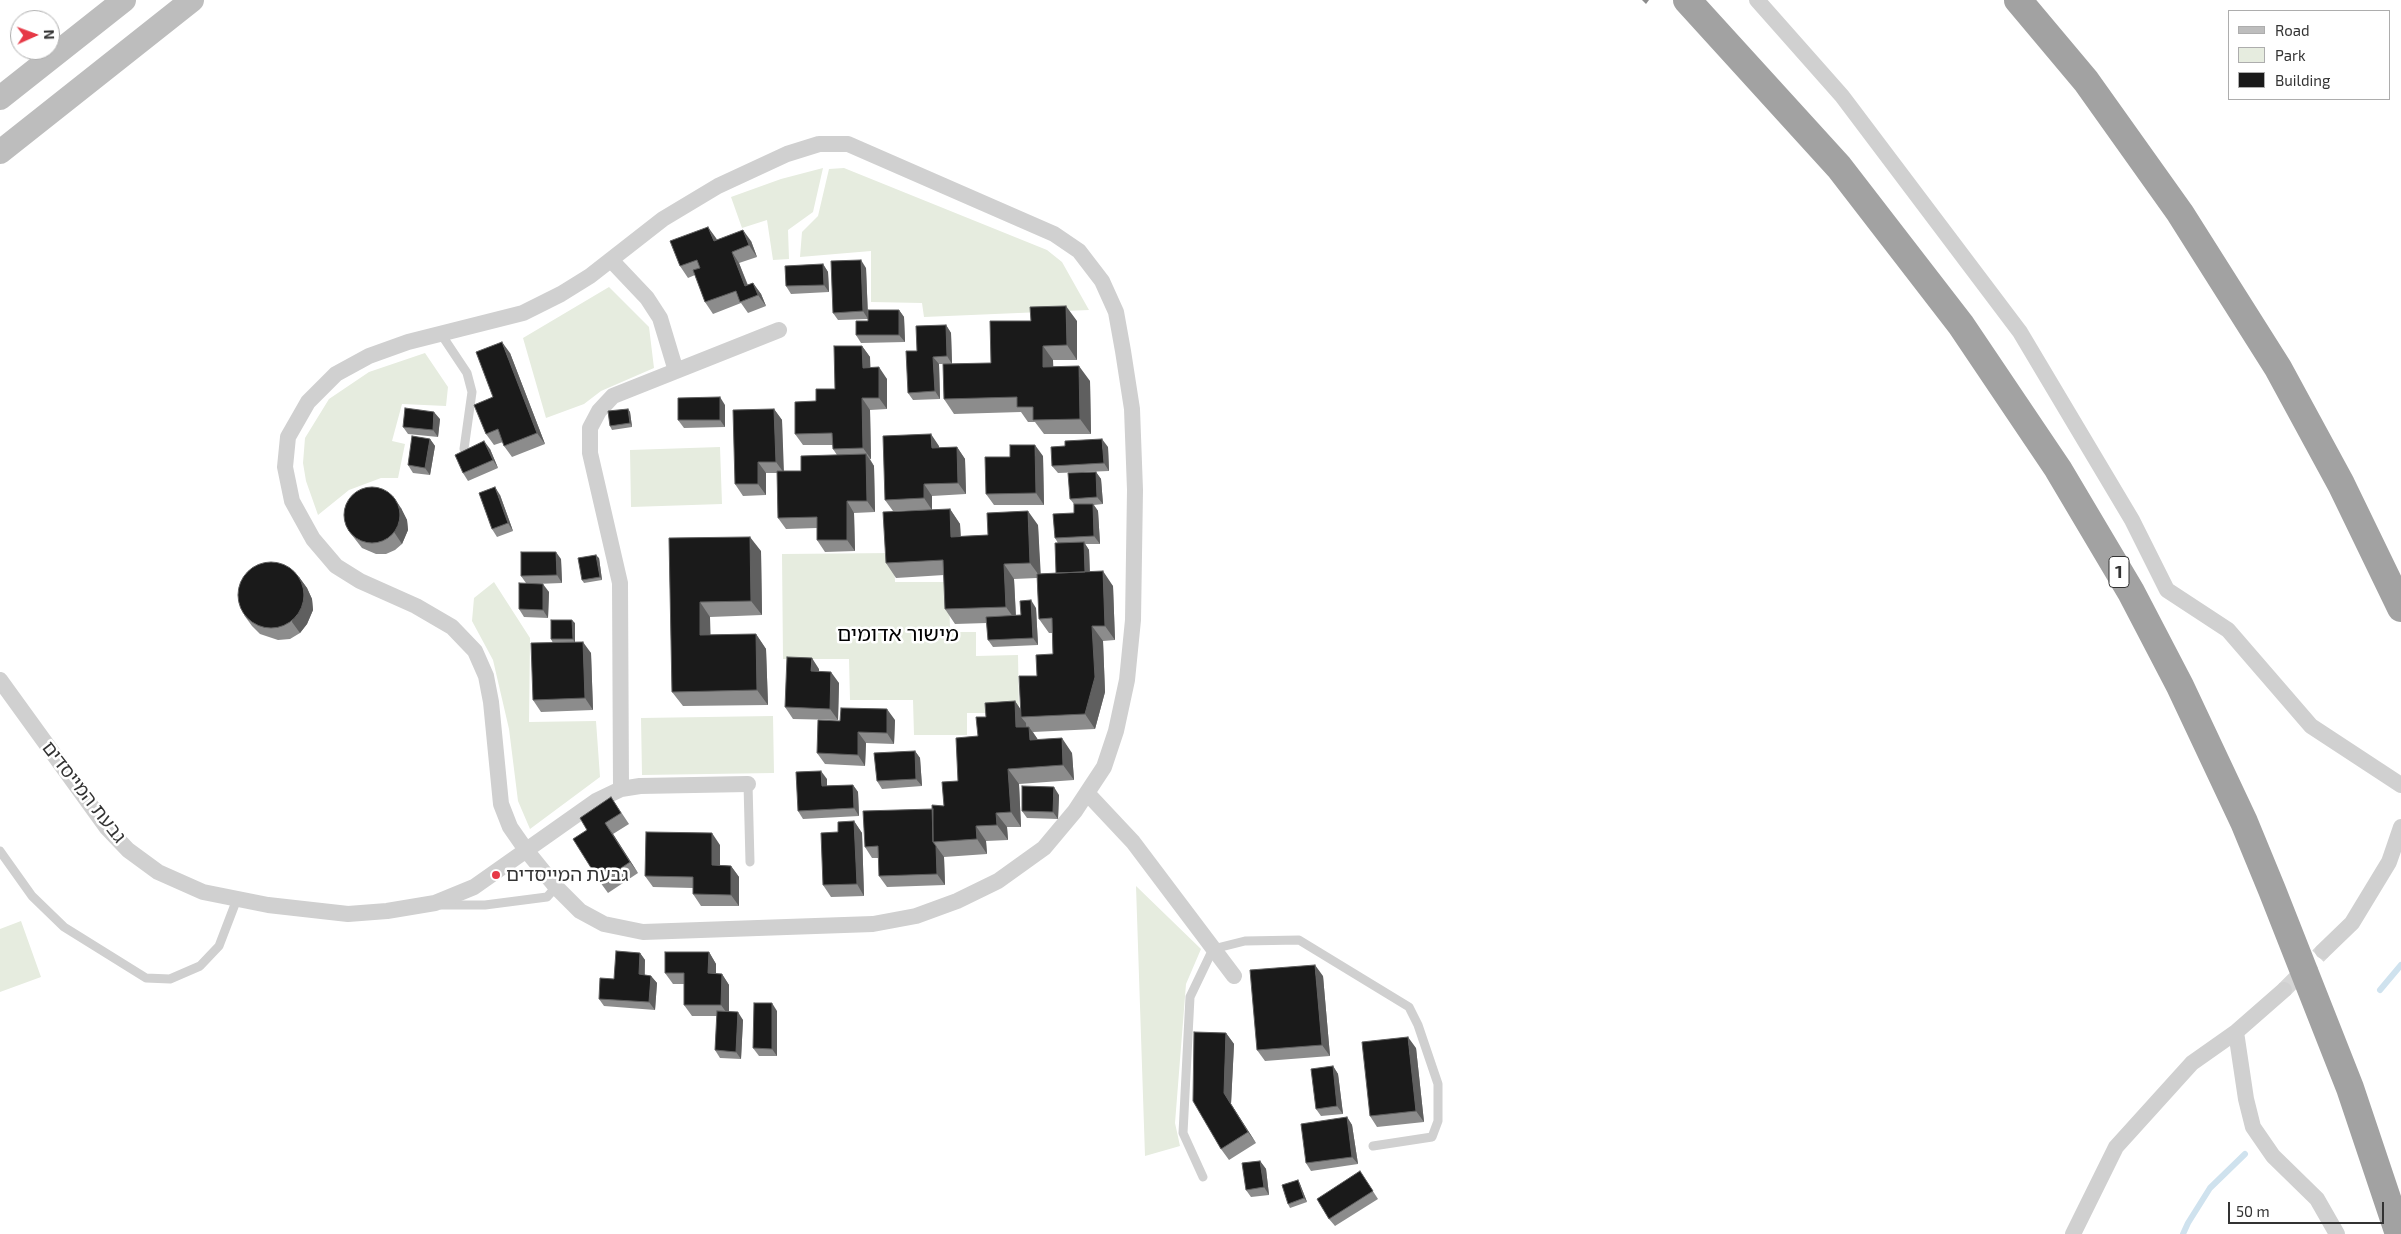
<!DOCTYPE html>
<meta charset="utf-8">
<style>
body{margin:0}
#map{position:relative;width:2401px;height:1234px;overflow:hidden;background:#fff;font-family:"Exo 2",sans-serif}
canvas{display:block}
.legend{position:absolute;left:2228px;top:10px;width:162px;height:90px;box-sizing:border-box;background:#fff;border:1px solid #adadad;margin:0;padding:6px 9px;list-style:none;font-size:15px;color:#333}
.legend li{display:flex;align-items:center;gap:10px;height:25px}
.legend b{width:25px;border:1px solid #adadad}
.north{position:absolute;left:10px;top:10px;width:50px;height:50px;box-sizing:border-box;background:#fff;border:1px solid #adadad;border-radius:50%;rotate:88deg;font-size:14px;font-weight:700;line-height:20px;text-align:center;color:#333}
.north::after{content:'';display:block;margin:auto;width:18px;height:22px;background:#e63946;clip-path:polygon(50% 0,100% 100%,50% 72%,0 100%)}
.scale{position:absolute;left:2228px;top:1202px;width:156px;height:22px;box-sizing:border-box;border:2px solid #333;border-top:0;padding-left:6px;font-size:15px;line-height:18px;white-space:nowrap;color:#333;-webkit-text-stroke:4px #fff;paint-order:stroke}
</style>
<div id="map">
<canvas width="2401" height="1234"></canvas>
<ul class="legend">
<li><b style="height:6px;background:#bdbdbd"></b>Road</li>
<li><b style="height:14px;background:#e6ecdf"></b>Park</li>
<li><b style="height:14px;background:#1a1a1a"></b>Building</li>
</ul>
<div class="north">N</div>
<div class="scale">50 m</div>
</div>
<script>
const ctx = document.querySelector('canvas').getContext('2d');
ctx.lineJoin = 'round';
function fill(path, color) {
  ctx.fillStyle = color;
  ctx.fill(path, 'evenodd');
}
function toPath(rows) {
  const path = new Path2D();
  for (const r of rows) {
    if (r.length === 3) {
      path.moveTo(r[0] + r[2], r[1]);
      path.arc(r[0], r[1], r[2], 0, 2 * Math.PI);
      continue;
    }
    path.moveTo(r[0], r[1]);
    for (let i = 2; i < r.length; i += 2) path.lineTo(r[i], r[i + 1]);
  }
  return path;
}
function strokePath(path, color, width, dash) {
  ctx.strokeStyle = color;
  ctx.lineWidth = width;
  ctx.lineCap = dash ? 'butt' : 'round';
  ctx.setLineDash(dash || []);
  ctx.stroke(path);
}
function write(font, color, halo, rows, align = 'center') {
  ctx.font = font + ' "Exo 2","Noto Sans Hebrew",sans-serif';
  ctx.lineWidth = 5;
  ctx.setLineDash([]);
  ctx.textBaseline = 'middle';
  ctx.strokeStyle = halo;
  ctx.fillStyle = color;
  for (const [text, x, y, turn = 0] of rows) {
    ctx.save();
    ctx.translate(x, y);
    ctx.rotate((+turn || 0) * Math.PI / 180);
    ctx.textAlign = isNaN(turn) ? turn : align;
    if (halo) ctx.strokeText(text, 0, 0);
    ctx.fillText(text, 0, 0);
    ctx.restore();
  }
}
fill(toPath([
 [823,168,813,212,788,230,789,259,773,260,767,220,742,228,731,197,781,179],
 [844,168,1047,250,1062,262,1089,310,924,317,922,303,871,302,871,251,800,257,802,232,818,216,829,169],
 [609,287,649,327,654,368,601,391,584,404,546,418,523,338],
 [425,353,448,387,446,406,402,404,392,441,405,444,398,478,381,478,349,490,318,515,306,481,303,463,305,438,329,399,369,372],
 [720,447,722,504,631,507,630,450],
 [894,553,895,582,949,582,950,632,976,632,976,656,1018,655,1019,713,967,713,967,735,914,735,913,700,850,700,849,659,783,659,782,554],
 [494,582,530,638,529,722,596,721,600,777,530,829,518,801,509,729,493,660,472,621,474,598],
 [773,716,774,773,642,775,641,718],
 [1136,886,1201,949,1186,984,1175,1123,1180,1146,1145,1156],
 [21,921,41,977,0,992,0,929]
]), '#e6ecdf');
strokePath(toPath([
 [2380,990,2401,965],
 [2183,1234,2188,1223,2210,1188,2245,1154]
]), '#cfe2ee', 6);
strokePath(toPath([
 [2284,990,2323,951]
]), '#d6d6d6', 16, [16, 8]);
strokePath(toPath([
 [441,334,467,373,472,392,464,449],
 [748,784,750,862],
 [0,851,32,896,64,927,146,978,170,979,200,966,219,946,237,899],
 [441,905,485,905,547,897,556,887],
 [1203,1177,1183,1133,1190,997,1213,949,1245,941,1299,940,1409,1007,1418,1025,1438,1084,1438,1121,1432,1137,1373,1146]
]), '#d0d0d0', 9);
strokePath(toPath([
 [1757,0,1842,96,2020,332,2132,520,2167,590,2228,630,2311,726,2401,785],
 [819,144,848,144,1054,234,1079,251,1102,281,1116,312,1123,351,1132,409,1135,490,1133,620,1127,680,1116,731,1104,767,1075,811,1044,848,998,881,957,901,916,916,873,924,643,932,604,924,580,911,556,887,526,850,510,827,501,804,491,702,486,676,475,651,452,627,416,606,360,581,336,566,313,539,292,501,285,467,288,437,308,402,336,374,369,356,408,342,523,313,561,294,590,276,663,219,718,186,787,154,819,144],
 [611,260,647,298,660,318,676,371],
 [0,680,107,828,128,850,158,872,203,892,268,905,348,914,387,911,435,903,474,887,596,801,621,789,640,786,748,784],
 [621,789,620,583,590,453,590,428,599,411,613,396,779,330],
 [1087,793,1133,842,1234,976],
 [2323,951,2352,923,2389,862,2401,827],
 [2236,1032,2246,1099,2253,1127,2273,1156,2317,1199,2337,1234],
 [2073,1234,2116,1147,2192,1063,2236,1032,2284,990]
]), '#d0d0d0', 16);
strokePath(toPath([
 [0,98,124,0],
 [0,152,192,0]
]), '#bdbdbd', 24);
strokePath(toPath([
 [1687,0,1839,167,1961,325,2058,469,2131,592,2180,686,2244,822,2272,890,2350,1088,2399,1234],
 [2018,0,2086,81,2180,213,2278,368,2341,484,2401,608]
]), '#a2a2a2', 28);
fill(toPath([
 [1642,0,1649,0,1646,4],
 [716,238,717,240,751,241,757,257,739,263,748,285,753,283,761,294,766,306,748,313,741,303,713,314,705,302,695,275,688,278,680,266],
 [823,264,828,272,829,292,791,294,786,286],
 [866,268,868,315,899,310,904,317,905,342,861,343,856,335,868,321,868,319,838,320,833,313],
 [1077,321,1077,360,1053,360,1053,367,1090,381,1091,434,1044,434,1035,422,1028,422,1021,412,954,414,944,399,943,364,939,364,940,399,913,400,908,393,917,351,946,325,951,333,952,364,991,363],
 [862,346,870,357,870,368,887,379,887,409,870,410,871,459,870,459,874,466,875,512,854,513,855,551,825,552,817,540,817,528,786,529,778,518,777,473,766,473,766,495,743,496,735,484,774,409,782,420,783,471,801,471,837,455,833,449,833,445,803,445,795,434,816,401,835,389],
 [510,353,545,444,512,457,504,446,503,442,494,445,486,434,493,397],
 [725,405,725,427,684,428,678,420],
 [628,409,630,412,632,427,612,430,610,426],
 [440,419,438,437,408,434,403,427],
 [430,439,435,446,430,475,413,473,408,465],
 [939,446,939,448,957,447,965,459,966,494,932,496,932,510,893,511,885,500],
 [1108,447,1109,471,1058,473,1052,466],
 [490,449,498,468,468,481,463,473],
 [1043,456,1044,505,994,505,986,494,1010,457],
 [1096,472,1101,479,1103,504,1094,505,1098,511,1100,544,1085,544,1089,550,1090,572,1113,586,1115,640,1103,641,1105,692,1095,729,1033,732,1038,740,1072,753,1074,780,1019,784,1021,827,1007,827,1008,840,986,841,987,854,944,857,945,885,887,887,879,876,879,858,872,858,865,847,933,809,944,806,958,781,986,717,1015,701,1021,710,1037,676,1053,654,1052,633,1049,633,1039,619,1037,578,1014,579,1016,615,1021,615,1036,608,1038,645,993,647,988,640,987,623,955,624,945,609,944,575,896,578,886,563,950,509,960,524,961,536,988,535,1038,525,1040,574,1056,573,1058,543,1055,538,1074,513,1074,504,1070,499],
 [500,495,513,531,497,537,492,529],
 [401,508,407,520,408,530,402,544,395,550,386,554,376,554,362,548,348,530],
 [669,538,761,551,762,615,710,617,710,635,756,634,766,649,768,705,683,706,672,692],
 [599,558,602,580,584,583,582,580],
 [561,559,562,583,536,584,549,592,548,618,524,617,519,609,526,583,521,576],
 [299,577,307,588,312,599,313,610,307,624,300,633,290,639,278,640,260,634,252,626,244,615],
 [575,623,575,642,591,653,593,710,541,712,533,700,553,643,551,639],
 [819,669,819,672,839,683,838,720,793,719,785,707],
 [895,720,894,744,866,743,865,766,825,764,817,753,840,721],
 [915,751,920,758,922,786,882,789,877,781],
 [827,779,827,786,853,785,858,792,859,816,803,819,798,811],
 [1059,795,1058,819,1027,818,1022,811],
 [611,797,629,824,613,834,638,873,608,893,600,882,587,830],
 [854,821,862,833,864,896,831,897,823,885,838,832],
 [720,845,720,865,731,866,739,877,739,906,701,906,693,894,693,888,653,887,645,876],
 [709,952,716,964,716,974,722,974,729,985,729,1012,743,1020,741,1059,720,1058,715,1050,717,1016,692,1016,684,1005,684,984,673,984,665,973],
 [640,953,645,960,645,975,651,976,657,983,655,1010,604,1006,599,999,614,979],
 [1323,976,1330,1056,1265,1061,1257,1050],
 [777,1011,777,1056,759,1056,753,1048],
 [1226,1033,1234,1044,1231,1104,1256,1143,1229,1160,1221,1149],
 [1416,1048,1424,1122,1377,1127,1370,1116],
 [1333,1066,1338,1074,1343,1114,1321,1116,1316,1109],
 [1347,1117,1352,1125,1358,1164,1311,1171,1306,1163],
 [1260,1161,1266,1169,1269,1195,1251,1197,1246,1190],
 [1365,1179,1378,1199,1335,1226,1329,1219],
 [1298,1180,1300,1184,1307,1202,1290,1208,1288,1204]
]), '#8c8c8c');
fill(toPath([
 [708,227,716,238,721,252,714,241],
 [743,230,751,241,757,257,749,245],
 [732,252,739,263,752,297,745,286],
 [861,260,866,268,868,319,863,311],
 [823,264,828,272,829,292,824,285],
 [753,283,761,294,766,306,758,295],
 [1066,306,1077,321,1077,360,1067,345],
 [899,310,904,317,905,342,899,335],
 [946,325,951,333,952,364,947,356],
 [502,342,510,353,545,444,537,433],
 [862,346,870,357,871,379,863,368],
 [1043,346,1053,360,1054,382,1043,367],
 [933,357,939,364,940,399,935,391],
 [1079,366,1090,381,1091,434,1080,419],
 [879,367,887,379,887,409,879,398],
 [720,397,725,405,725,427,720,420],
 [862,398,870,410,871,459,863,448],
 [628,409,630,412,632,427,630,423],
 [774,409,782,420,784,473,776,462],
 [434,412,440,419,438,437,433,430],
 [931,434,939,446,940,460,932,448],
 [430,439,435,446,430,475,425,468],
 [1102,439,1108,447,1109,471,1104,463],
 [484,441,490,449,498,468,493,460],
 [1035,445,1043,456,1044,505,1036,493],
 [957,447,965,459,966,494,958,483],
 [866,454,874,466,875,512,867,501],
 [758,462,766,473,766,495,758,484],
 [1096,472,1101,479,1103,504,1097,497],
 [924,484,932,496,932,510,924,498],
 [495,487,500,495,513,531,508,523],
 [393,496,401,508,407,520,408,530,402,544,394,532],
 [847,501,854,513,855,551,847,540],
 [1093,504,1098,511,1100,544,1094,536],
 [950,509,960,524,961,552,951,537],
 [1028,511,1038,525,1041,578,1030,563],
 [750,537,761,551,762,615,751,601],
 [1084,542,1089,550,1090,580,1085,573],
 [556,552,561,559,562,583,557,575],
 [596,555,599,558,602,580,600,577],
 [1004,564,1014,579,1016,621,1006,607],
 [1103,571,1113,586,1115,640,1105,626],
 [299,577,307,588,312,599,313,610,307,624,300,633,292,622],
 [543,584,549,592,548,618,543,610],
 [1031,600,1036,608,1038,645,1033,638],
 [700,602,710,617,711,650,700,635],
 [572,620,575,623,575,643,573,639],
 [1092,626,1103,641,1105,692,1095,729,1085,714],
 [756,634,766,649,768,705,757,690],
 [583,642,591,653,593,710,585,698],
 [812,658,819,669,819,683,811,671],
 [831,672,839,683,838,720,830,709],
 [1015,701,1025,716,1021,717,1026,723,1027,742,1016,727],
 [887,709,895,720,894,744,887,733],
 [1029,727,1039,741,1030,740],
 [858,732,866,743,865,766,858,755],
 [1062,738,1072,753,1074,780,1063,765],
 [915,751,920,758,922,786,916,779],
 [1008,769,1019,784,1021,827,1011,812],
 [821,771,827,779,827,794,822,786],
 [853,785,858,792,859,816,854,808],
 [1054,787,1059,795,1058,819,1053,812],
 [996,813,1007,827,1008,840,997,825],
 [854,821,862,833,864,896,857,884],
 [605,823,613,834,638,873,630,862],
 [976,826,986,841,987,854,977,839],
 [712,833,720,845,720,877,712,865],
 [936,846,944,857,945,885,937,874],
 [731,866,739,877,739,906,731,895],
 [709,952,716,964,716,985,708,973],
 [640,953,645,960,644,982,639,974],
 [1315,965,1323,976,1330,1056,1322,1045],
 [722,974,729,985,729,1016,721,1005],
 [651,976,657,983,655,1010,649,1002],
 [772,1003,777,1011,777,1056,772,1049],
 [738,1012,743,1020,741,1059,736,1052],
 [1226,1033,1234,1044,1231,1104,1256,1143,1248,1132,1224,1093],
 [1408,1037,1416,1048,1424,1122,1416,1111],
 [1333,1066,1338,1074,1343,1114,1337,1106],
 [1347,1117,1352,1125,1358,1164,1352,1157],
 [1260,1161,1266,1169,1269,1195,1264,1187],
 [1298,1180,1300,1184,1307,1202,1304,1198]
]), '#5f5f5f');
const building = toPath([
 [708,227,714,241,743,230,749,245,732,252,745,286,753,283,758,295,740,302,736,291,705,302,693,270,700,268,697,260,680,266,670,241,708,227],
 [861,260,863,311,833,313,831,261,861,260],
 [823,264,824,285,786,286,785,266,823,264],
 [1066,306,1067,345,1043,346,1043,367,1079,366,1080,419,1033,420,1033,407,1017,407,1017,397,944,399,943,364,991,363,990,321,1031,321,1030,307,1066,306],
 [868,310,899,310,899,335,856,335,856,321,868,321,868,310],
 [946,325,947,356,933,357,935,391,908,393,906,351,917,351,916,326,946,325],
 [502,342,537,433,504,446,498,429,486,434,474,405,493,397,476,352,502,342],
 [834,346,862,346,863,368,879,367,879,398,862,398,863,448,833,449,832,433,795,434,795,402,816,401,816,389,835,389,834,346],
 [720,397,720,420,678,420,678,398,720,397],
 [405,408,434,412,433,430,403,427,405,408],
 [628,409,630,423,610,426,608,411,628,409],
 [774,409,776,462,758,462,758,484,735,484,733,410,774,409],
 [931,434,932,448,957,447,958,483,924,484,924,498,885,500,883,436,931,434],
 [412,436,430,439,425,468,408,465,412,436],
 [1102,439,1104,463,1052,466,1051,447,1065,446,1065,441,1102,439],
 [484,441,493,460,463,473,455,455,484,441],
 [1010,445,1035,445,1036,493,986,494,985,457,1010,457,1010,445],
 [866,454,867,501,847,501,847,540,817,540,817,517,778,518,777,471,801,471,801,456,866,454],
 [1096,472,1097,497,1070,499,1068,473,1096,472],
 [495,487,508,523,492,529,479,493,495,487],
 [372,515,28],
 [1074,504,1093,504,1094,536,1055,538,1053,514,1074,513,1074,504],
 [950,509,951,537,988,535,987,513,1028,511,1030,563,1004,564,1006,607,945,609,943,560,886,563,883,512,950,509],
 [750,537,751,601,700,602,700,635,756,634,757,690,672,692,669,538,750,537],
 [1084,542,1085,572,1056,573,1055,543,1084,542],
 [521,552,556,552,557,575,521,576,521,552],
 [596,555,600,577,582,580,578,558,596,555],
 [271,595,33],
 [1103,571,1105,626,1092,626,1095,677,1085,714,1021,717,1019,676,1037,676,1036,655,1053,654,1052,618,1039,619,1037,574,1103,571],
 [519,583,543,584,543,610,519,609,519,583],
 [1031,600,1033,638,988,640,986,617,1021,615,1020,601,1031,600],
 [551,620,572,620,573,639,551,639,551,620],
 [583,642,585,698,533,700,531,643,583,642],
 [787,657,812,658,811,671,831,672,830,709,785,707,787,657],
 [1015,701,1016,727,1029,727,1030,740,1062,738,1063,765,1008,769,1011,812,996,813,997,825,976,826,977,839,933,842,932,805,944,806,942,782,958,781,956,738,978,736,976,717,986,717,985,703,1015,701],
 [841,708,887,709,887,733,858,732,858,755,817,753,818,720,840,721,841,708],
 [915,751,916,779,877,781,874,753,915,751],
 [821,771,822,786,853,785,854,808,798,811,796,772,821,771],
 [1022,786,1054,787,1053,812,1022,811,1022,786],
 [611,797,621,813,605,823,630,862,600,882,573,839,587,830,580,818,611,797],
 [933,809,933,842,936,846,937,874,879,876,878,846,865,847,863,811,933,809],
 [854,821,857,884,823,885,821,833,838,832,838,822,854,821],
 [646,832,712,833,712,865,731,866,731,895,693,894,693,877,645,876,646,832],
 [616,951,640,953,639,974,651,976,649,1002,599,999,600,978,614,979,616,951],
 [665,952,709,952,708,973,722,974,721,1005,684,1005,684,973,665,973,665,952],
 [1315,965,1322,1045,1257,1050,1250,970,1315,965],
 [754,1003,772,1003,772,1049,753,1048,754,1003],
 [717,1011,738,1012,736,1052,715,1050,717,1011],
 [1194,1032,1226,1033,1224,1093,1248,1132,1221,1149,1193,1101,1194,1032],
 [1408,1037,1416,1111,1370,1116,1362,1042,1408,1037],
 [1333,1066,1337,1106,1316,1109,1311,1069,1333,1066],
 [1347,1117,1352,1157,1306,1163,1301,1124,1347,1117],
 [1260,1161,1264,1187,1246,1190,1242,1163,1260,1161],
 [1360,1171,1373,1191,1329,1219,1317,1199,1360,1171],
 [1298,1180,1304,1198,1288,1204,1282,1185,1298,1180]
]);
fill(building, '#1a1a1a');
strokePath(building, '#5f5f5f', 1);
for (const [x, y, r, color] of [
 [496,875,5,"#e63946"]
]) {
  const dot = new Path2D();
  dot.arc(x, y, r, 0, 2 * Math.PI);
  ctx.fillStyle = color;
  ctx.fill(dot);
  strokePath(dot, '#fff', 2);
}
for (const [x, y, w] of [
 [2119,572,20]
]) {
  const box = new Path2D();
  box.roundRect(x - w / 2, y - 15.5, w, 31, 4);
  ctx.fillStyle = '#fff';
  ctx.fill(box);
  strokePath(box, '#333', 1);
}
write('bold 18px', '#333', null, [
 ["1",2119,572]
]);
write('19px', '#333', '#fff', [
 ["גבעת המייסדים",84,792,52]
]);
write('19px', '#333', '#fff', [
 ["גבעת המייסדים",506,875]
], 'left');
write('21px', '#000', '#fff', [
 ["מישור אדומים",898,634]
]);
</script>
